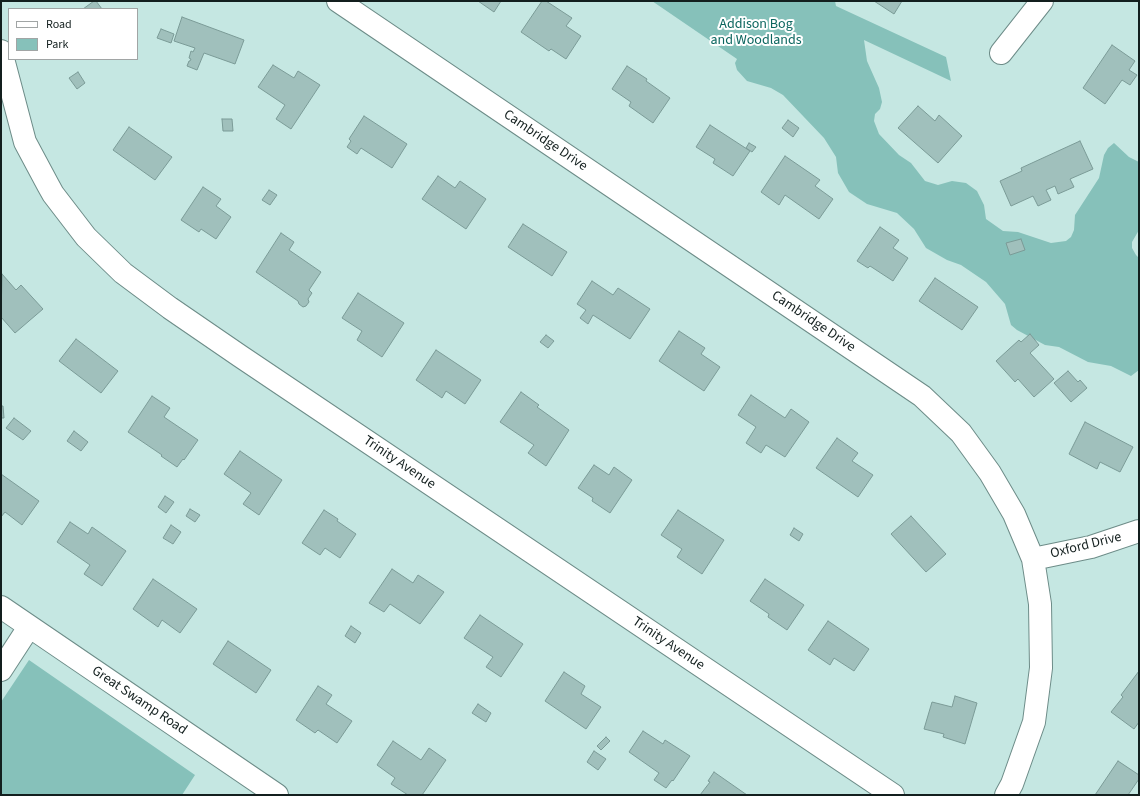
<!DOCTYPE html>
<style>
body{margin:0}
#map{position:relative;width:1140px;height:796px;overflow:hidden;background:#c5e7e2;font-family:"Source Sans 3",sans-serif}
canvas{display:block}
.frame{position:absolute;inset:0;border:2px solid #131f1e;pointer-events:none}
.legend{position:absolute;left:8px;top:8px;width:130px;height:52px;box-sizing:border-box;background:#fff;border:1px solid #a1a5a5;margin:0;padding:5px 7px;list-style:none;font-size:12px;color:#131f1e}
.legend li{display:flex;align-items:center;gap:8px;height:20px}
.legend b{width:20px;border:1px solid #a1a5a5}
</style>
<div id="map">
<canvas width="1140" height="796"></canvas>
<div class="frame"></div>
<ul class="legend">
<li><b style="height:5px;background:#fff"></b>Road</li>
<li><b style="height:11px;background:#86c1ba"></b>Park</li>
</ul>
</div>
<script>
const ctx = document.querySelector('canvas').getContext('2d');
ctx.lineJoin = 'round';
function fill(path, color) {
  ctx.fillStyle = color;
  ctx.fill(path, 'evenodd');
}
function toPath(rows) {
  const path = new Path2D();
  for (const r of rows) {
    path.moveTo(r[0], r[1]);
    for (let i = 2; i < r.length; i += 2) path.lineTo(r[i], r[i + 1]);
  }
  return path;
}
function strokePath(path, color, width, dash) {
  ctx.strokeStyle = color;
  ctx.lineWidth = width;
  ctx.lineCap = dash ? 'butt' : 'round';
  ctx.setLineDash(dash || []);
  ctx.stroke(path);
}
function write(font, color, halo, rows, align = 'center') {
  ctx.font = font + ' "Source Sans 3",sans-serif';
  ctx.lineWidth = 4;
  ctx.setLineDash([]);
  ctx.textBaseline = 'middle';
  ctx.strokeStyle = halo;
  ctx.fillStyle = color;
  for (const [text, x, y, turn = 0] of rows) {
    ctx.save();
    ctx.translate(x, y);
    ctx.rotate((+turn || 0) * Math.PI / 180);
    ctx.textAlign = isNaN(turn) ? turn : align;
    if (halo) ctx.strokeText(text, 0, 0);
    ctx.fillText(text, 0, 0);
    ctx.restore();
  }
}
fill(toPath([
 [652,1,835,1,836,6,946,57,951,81,864,40,867,61,879,88,882,102,880,109,875,114,874,121,879,134,899,155,911,163,925,181,938,185,952,181,966,183,977,191,984,205,986,219,1003,231,1018,232,1051,243,1066,241,1071,237,1074,230,1075,215,1099,178,1104,155,1108,148,1114,143,1129,157,1139,162,1139,230,1132,242,1132,248,1136,255,1139,258,1139,370,1131,376,1111,366,1088,362,1059,347,1045,345,1017,330,1011,325,1005,304,986,282,961,265,947,260,926,248,914,229,897,213,867,204,849,192,838,173,836,157,824,138,783,95,771,88,747,81,737,70,735,63,737,59],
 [29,660,195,775,182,795,1,795,1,702]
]), '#86c1ba');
const building = toPath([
 [94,1,96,1,102,9,83,9,94,1],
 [478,1,501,1,494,12,478,1],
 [542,1,546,1,572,18,566,26,581,36,566,59,551,49,549,51,521,32,542,1],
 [874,1,902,1,894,14,874,1],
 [182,17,244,40,235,64,204,53,197,70,187,66,189,61,190,61,191,59,189,58,191,51,193,52,195,48,174,41,182,17],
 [161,29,174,34,171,43,157,38,161,29],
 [1112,45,1135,61,1129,70,1137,75,1130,85,1122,80,1105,104,1083,88,1112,45],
 [273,65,294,78,298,71,320,85,291,129,276,119,285,105,258,87,273,65],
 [627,66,647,79,646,81,670,98,653,123,629,106,631,102,612,89,627,66],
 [78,72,85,83,77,89,69,78,78,72],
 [918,106,935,121,939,115,962,136,938,163,898,128,918,106],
 [364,116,407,144,392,168,361,148,357,154,347,147,351,141,349,139,364,116],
 [222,119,232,119,233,131,223,131,222,119],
 [788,120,799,128,793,137,782,128,788,120],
 [710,125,750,151,733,176,713,163,715,159,696,147,710,125],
 [129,127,172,157,155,180,113,150,129,127],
 [1080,141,1093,169,1070,179,1074,187,1058,194,1055,186,1046,190,1051,200,1038,206,1033,196,1011,206,1000,181,1022,171,1021,168,1080,141],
 [749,143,756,147,752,152,746,148,749,143],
 [785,156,820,180,815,186,833,199,819,219,785,195,779,205,761,192,785,156],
 [438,176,455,188,460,181,486,199,466,229,422,199,438,176],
 [203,187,221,199,216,206,231,217,216,239,201,229,199,232,181,220,203,187],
 [269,190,277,195,270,205,262,200,269,190],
 [523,224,567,252,552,276,508,247,523,224],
 [880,227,899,240,893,248,908,258,893,281,870,266,868,268,857,261,880,227],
 [281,233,294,242,289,250,321,272,309,290,312,293,308,299,309,302,306,306,303,307,299,304,298,301,256,272,281,233],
 [1021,239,1025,250,1010,255,1006,243,1021,239],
 [2,274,16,290,21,285,43,309,15,333,1,317,2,274],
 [935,278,978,307,962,330,919,301,935,278],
 [592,281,613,295,618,288,650,309,630,339,593,315,588,324,580,318,586,310,577,304,592,281],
 [358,293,404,323,382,357,357,340,362,331,342,318,358,293],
 [679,331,705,348,701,354,720,367,704,391,659,361,679,331],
 [1030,334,1039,345,1030,353,1054,379,1034,397,1018,379,1015,382,996,361,1019,340,1021,342,1030,334],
 [546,335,554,341,548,348,540,342,546,335],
 [76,339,118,371,101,393,59,361,76,339],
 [436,350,481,380,465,404,446,391,442,398,416,380,436,350],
 [1068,371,1078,382,1080,380,1087,388,1071,402,1054,383,1068,371],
 [521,392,539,405,537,407,569,430,546,466,528,453,534,445,500,422,521,392],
 [751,395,785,418,791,409,809,422,785,457,766,445,761,453,746,443,756,427,738,415,751,395],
 [152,396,170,408,164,417,198,440,184,460,183,459,177,467,161,456,162,455,128,432,152,396],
 [1,406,3,406,4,418,1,418,1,406],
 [14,418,31,431,23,440,6,428,14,418],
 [1085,422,1133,447,1120,472,1100,462,1097,469,1069,454,1085,422],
 [74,431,88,442,81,451,67,441,74,431],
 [837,438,858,453,852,461,873,475,858,497,816,468,837,438],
 [240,451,282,480,259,515,243,504,251,493,224,474,240,451],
 [594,465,609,475,614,467,632,480,610,513,592,501,593,498,578,488,594,465],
 [1,474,39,501,22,525,5,512,1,517,1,474],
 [165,496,174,502,166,513,158,507,165,496],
 [190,509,200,515,195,522,186,516,190,509],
 [324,510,338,519,337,521,356,534,340,558,325,548,320,555,302,543,324,510],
 [678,510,724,540,702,574,677,557,682,549,661,535,678,510],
 [911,516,946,554,926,572,891,534,911,516],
 [70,522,88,534,92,527,126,551,102,586,84,574,90,565,57,542,70,522],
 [171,525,181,532,173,544,163,538,171,525],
 [794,528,803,534,799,541,790,535,794,528],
 [392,569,413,583,418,575,444,592,420,624,390,604,384,612,369,603,392,569],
 [153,579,197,609,180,633,162,620,158,627,133,609,153,579],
 [765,579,804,605,787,630,768,617,769,614,750,601,765,579],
 [480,615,523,644,501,677,486,667,493,657,464,638,480,615],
 [828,621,869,649,854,671,834,658,830,665,808,650,828,621],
 [351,626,361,633,355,643,345,636,351,626],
 [228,641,271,670,256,693,213,664,228,641],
 [1139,671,1139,722,1134,729,1111,712,1123,697,1121,695,1139,671],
 [564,672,585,686,581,694,601,707,586,729,545,701,564,672],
 [318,686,332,695,326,704,352,721,337,743,318,730,315,733,296,720,318,686],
 [955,696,977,703,965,744,943,737,944,734,924,729,932,702,952,707,955,696],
 [478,704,491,713,486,722,472,713,478,704],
 [643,731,663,744,665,740,690,756,673,781,672,780,666,788,654,780,659,773,629,752,643,731],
 [606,737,610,741,601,750,597,746,606,737],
 [393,741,421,760,429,748,446,760,422,795,408,795,391,784,395,778,377,765,393,741],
 [594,751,606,759,598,770,587,762,594,751],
 [1118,761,1139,775,1139,779,1128,795,1095,795,1118,761],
 [714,772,747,795,700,795,710,782,708,781,714,772]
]);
fill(building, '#a0c0bc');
strokePath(building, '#7b9b97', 1);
const minor = toPath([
 [338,1,922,396,961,433,990,473,1014,514,1033,559,1040,604,1041,668,1034,722,1012,784,1006,795],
 [1,51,25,142,48,185,53,194,86,237,123,273,170,308,240,356,893,795],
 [1001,53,1042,1],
 [1033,559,1091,547,1139,531],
 [1,607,277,795],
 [1,670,29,627]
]);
strokePath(minor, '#6d8c88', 24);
strokePath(minor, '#fff', 22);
write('14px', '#0b665f', '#fff', [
 ["Addison Bog",756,25],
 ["and Woodlands",756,41]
]);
write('14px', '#131f1e', '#fff', [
 ["Cambridge Drive",545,141,34],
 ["Cambridge Drive",813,322,34],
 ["Trinity Avenue",399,463,34],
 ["Oxford Drive",1086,546,-14],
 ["Trinity Avenue",668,644,34],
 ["Great Swamp Road",139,701,34]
]);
</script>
